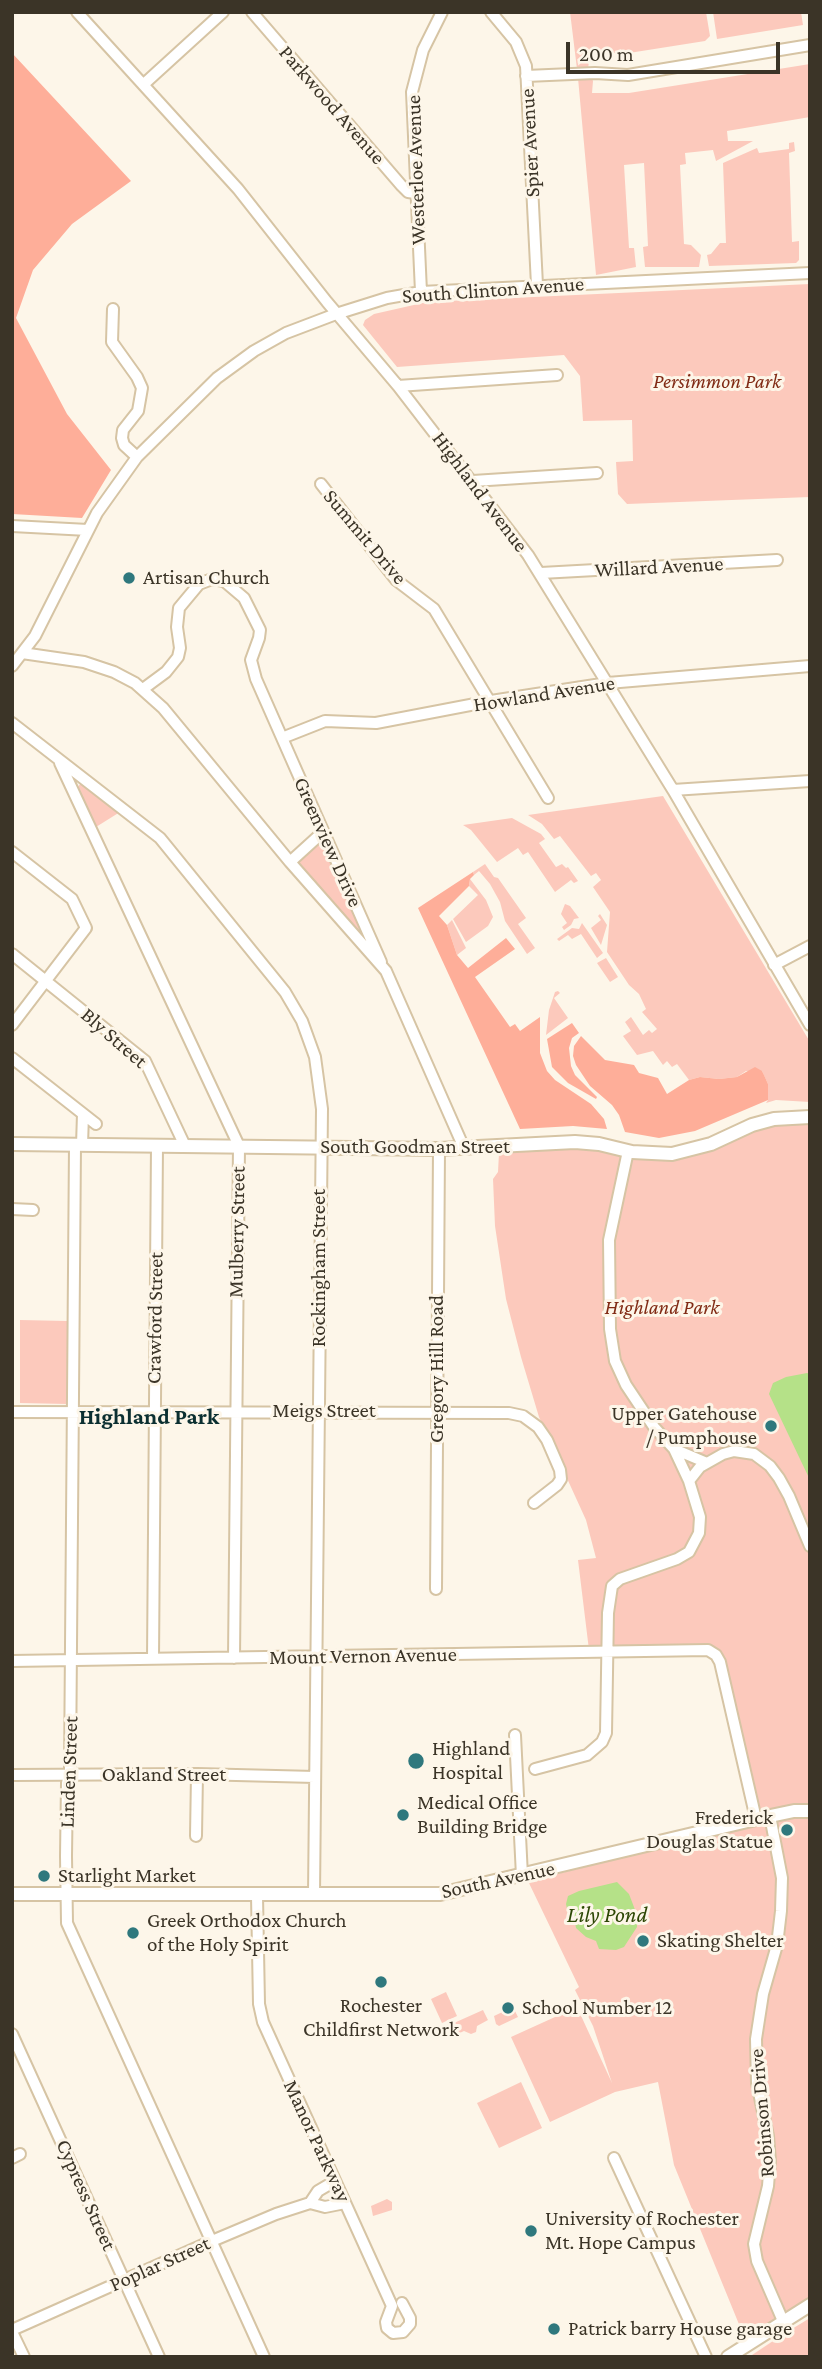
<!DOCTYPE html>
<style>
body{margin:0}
#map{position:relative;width:822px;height:2369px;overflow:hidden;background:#fdf6e9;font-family:"Crimson Pro",serif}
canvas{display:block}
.frame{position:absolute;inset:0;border:14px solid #3b3427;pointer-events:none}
.scale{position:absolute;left:566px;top:42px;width:214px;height:32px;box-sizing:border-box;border:4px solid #3b3427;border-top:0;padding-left:9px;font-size:21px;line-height:24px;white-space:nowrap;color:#3b3427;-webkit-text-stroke:5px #fdf6e9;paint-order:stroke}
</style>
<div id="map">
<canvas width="822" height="2369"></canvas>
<div class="frame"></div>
<div class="scale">200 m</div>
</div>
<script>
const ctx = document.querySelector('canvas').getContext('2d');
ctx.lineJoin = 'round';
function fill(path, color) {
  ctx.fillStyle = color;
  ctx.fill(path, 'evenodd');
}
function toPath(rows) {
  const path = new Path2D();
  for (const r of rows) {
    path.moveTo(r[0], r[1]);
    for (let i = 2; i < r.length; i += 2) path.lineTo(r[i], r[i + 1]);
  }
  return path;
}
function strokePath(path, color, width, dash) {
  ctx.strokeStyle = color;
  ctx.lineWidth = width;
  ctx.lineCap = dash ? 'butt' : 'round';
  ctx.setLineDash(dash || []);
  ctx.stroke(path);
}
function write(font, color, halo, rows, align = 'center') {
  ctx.font = font + ' "Crimson Pro",serif';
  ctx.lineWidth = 6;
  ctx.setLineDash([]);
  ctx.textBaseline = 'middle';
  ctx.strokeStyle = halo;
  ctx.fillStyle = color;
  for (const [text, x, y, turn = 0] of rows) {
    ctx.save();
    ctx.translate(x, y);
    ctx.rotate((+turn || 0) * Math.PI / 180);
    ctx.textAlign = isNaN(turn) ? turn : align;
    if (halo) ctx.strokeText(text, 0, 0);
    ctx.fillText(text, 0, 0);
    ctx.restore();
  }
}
fill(toPath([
 [570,12,706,12,710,36,705,41,629,53,590,53,588,69,577,69],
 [713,12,801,12,803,25,717,39],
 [810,64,810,117,727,131,728,141,753,141,716,161,713,150,685,153,686,164,680,165,684,244,691,245,701,255,699,267,645,267,643,247,648,246,644,163,624,165,629,248,634,248,636,267,596,275,578,78,591,77,593,81,592,93,629,93],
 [794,142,795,151,789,153,792,242,799,241,799,260,796,263,709,266,707,255,711,254,720,243,726,243,723,163,757,148,759,153,789,149,789,143],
 [810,284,810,497,627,504,618,494,616,462,633,461,632,420,583,421,580,376,564,355,397,367,363,325,365,320,374,314,427,302],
 [81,783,83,785,120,812,96,827,77,788],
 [663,796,810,1042,810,1102,776,1100,766,1103,768,1100,768,1084,762,1071,746,1071,737,1077,719,1079,700,1077,689,1080,677,1064,672,1067,667,1061,663,1065,653,1051,637,1055,623,1036,631,1031,625,1022,631,1017,643,1035,649,1030,652,1033,657,1029,642,1012,646,1009,639,994,629,985,607,952,610,912,593,887,601,880,596,873,591,876,560,836,554,839,542,824,528,815],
 [512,818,541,834,545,839,539,843,556,867,562,864,566,868,568,867,578,881,574,883,571,880,555,892,528,852,523,855,518,848,497,862,471,830,463,825],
 [319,842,325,844,364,934,361,935,298,864,298,861],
 [485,864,494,877,498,878,526,918,518,924,535,948,527,954,505,921,500,902,490,884,479,871,474,875,473,872],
 [470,879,486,900,493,917,488,926,466,942,453,919,478,895,469,886],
 [565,904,570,906,579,918,574,919,571,925,564,930,562,927,567,923,561,914],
 [600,914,607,925,601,945,591,928,601,920,598,916],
 [452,920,466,948,457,955,447,925],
 [582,923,603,953,597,958,581,934,572,939,568,935,559,941,557,939,572,928,579,929],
 [606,958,618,977,610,982,597,963],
 [558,991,560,993,554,998,568,1018,546,1035,549,1010,555,992],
 [810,1122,810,2299,745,2339,674,2165,658,2082,615,2092,550,2122,511,2037,577,2007,612,2083,593,2026,575,1990,579,1987,528,1881,762,1824,718,1652,589,1650,578,1560,596,1558,586,1520,539,1417,521,1357,506,1299,495,1226,493,1179,498,1172,499,1153,555,1146,585,1146,670,1158,704,1152,755,1128,779,1123],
 [20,1320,67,1321,67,1404,20,1403],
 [446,1992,457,2016,442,2023,431,1999],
 [513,2007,518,2017,499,2026,496,2024,494,2016],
 [483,2010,488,2020,477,2026,476,2032,471,2034,464,2031,449,2038,445,2027],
 [521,2082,542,2128,499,2148,477,2103],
 [387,2199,392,2202,392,2210,373,2216,371,2206],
 [810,2318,810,2357,749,2357,782,2335]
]), '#fcc9bc');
fill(toPath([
 [12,53,131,181,72,224,33,270,16,318,67,414,111,470,82,518,12,514],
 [473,872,474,875,470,879,469,886,439,916,447,925,457,955,468,968,506,938,515,949,475,977,510,1027,515,1024,520,1031,540,1017,540,1053,547,1071,555,1080,591,1104,604,1119,607,1129,573,1126,520,1129,418,908],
 [572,1023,579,1033,572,1038,569,1048,571,1066,575,1075,597,1097,596,1099,568,1083,552,1067,547,1039],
 [581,1036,605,1060,634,1065,639,1073,658,1078,667,1094,689,1080,700,1077,719,1079,737,1077,755,1067,762,1071,764,1075,768,1084,768,1100,695,1131,659,1138,625,1132,619,1115,612,1105,590,1086,576,1065,573,1056,574,1046]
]), '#feae99');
fill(toPath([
 [807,1373,810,1374,810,1480,769,1394,773,1383,786,1377],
 [617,1882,629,1894,637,1915,637,1927,624,1947,616,1950,599,1949,596,1941,586,1937,576,1928,575,1922,569,1918,566,1904,568,1896,579,1891]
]), '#b5e188');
const minor = toPath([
 [77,12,238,189,327,302,398,386,528,555,673,790,810,1025],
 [252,12,401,185,408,192,415,193],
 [491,12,516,42,526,66,537,285],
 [526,76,595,73,628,75,810,45],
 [144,84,223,12],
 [421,292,412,92,423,50,442,12],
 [113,309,112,342,137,377,142,388,138,411,123,430,122,438,124,445,137,457],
 [398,386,557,375],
 [473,481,597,473],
 [321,484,396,580,434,609,548,798],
 [12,526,88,530],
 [541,573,777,560],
 [22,653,84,662,114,672,135,683,163,708,290,862,386,971,464,1148],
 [12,666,35,636,97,513,137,457,217,378,254,351,286,333,336,314,387,298,421,292,810,273],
 [143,689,166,672,178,657,180,648,177,627,179,608,199,584,212,579,224,581,244,598,260,630,259,638,251,660,256,679,381,962],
 [12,723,160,838,285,992,302,1021,315,1057,322,1109,314,1895],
 [282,738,325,721,376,723,491,701,608,683,810,666],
 [60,763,239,1146,234,1658],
 [673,790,810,781],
 [12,852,72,899,86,928,12,1025],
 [290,862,323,832],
 [12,954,145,1061,185,1146],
 [774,965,810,946],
 [12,1058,96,1124],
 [75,1145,70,1770,67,1783,66,1856,67,1923,264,2357],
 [82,1145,83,1114],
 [12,1209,33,1210],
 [12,1412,509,1413,523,1416,538,1427,547,1440,560,1470,561,1479,557,1485,534,1503],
 [674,1449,707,1463],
 [689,1481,700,1467,723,1454,734,1451,754,1454,770,1466,779,1478,789,1496,810,1546],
 [436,1589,439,1149],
 [153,1659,157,1145],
 [12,1661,708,1650,716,1655,720,1662,756,1819],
 [515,1735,522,1876],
 [535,1769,587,1755,602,1742,606,1733,608,1613,612,1586,620,1579,677,1559,689,1552,699,1533,700,1517,689,1481,674,1449,654,1427,626,1385,615,1361,610,1329,609,1240,628,1151],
 [12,1775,197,1774,315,1777],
 [770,1816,782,1878,781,1911,777,1945,763,1994,756,2039,757,2083,768,2136,770,2161,768,2186,754,2244,757,2261,783,2321],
 [196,1836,197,1774],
 [257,1896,259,2004,263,2022,392,2306,386,2322,387,2328,393,2333,403,2332,410,2324,410,2318,402,2303],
 [12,2034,159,2357],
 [12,2158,20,2154],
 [614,2158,706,2357],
 [335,2181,318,2191,310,2203,325,2207,345,2203],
 [12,2330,212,2241,276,2214,310,2203],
 [12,2332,24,2357]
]);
const major = toPath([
 [12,1144,439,1149,575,1142,599,1144,632,1152,672,1154,711,1144,752,1125,774,1119,810,1117],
 [12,1894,440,1894,756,1819,794,1811,810,1811],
 [728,2357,810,2305]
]);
strokePath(minor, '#d6c4a4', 14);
strokePath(major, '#d6c4a4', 16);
strokePath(minor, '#fff', 10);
strokePath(major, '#fff', 12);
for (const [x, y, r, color] of [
 [129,578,7,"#2f787d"],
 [771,1426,7,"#2f787d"],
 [416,1761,9,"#2f787d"],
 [403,1815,7,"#2f787d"],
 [787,1830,7,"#2f787d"],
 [44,1876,7,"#2f787d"],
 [133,1933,7,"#2f787d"],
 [643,1941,7,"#2f787d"],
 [381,1982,7,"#2f787d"],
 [508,2008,7,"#2f787d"],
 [531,2231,7,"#2f787d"],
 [554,2329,7,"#2f787d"]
]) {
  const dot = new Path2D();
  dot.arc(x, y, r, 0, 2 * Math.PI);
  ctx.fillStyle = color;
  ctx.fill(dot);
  strokePath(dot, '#fdf6e9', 2.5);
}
write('21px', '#3b3427', '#fdf6e9', [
 ["Parkwood Avenue",332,105,49],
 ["Spier Avenue",530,143,-93],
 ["Westerloe Avenue",416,170,-92],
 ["South Clinton Avenue",493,290,-4],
 ["Highland Avenue",480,492,53],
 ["Summit Drive",365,537,50],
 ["Willard Avenue",659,567,-3],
 ["Howland Avenue",544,694,-9],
 ["Greenview Drive",328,842,66],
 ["Bly Street",114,1038,41],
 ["South Goodman Street",415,1147],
 ["Mulberry Street",237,1232,-89],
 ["Rockingham Street",319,1268,-90],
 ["Crawford Street",155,1318,-89],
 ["Gregory Hill Road",437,1369,-90],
 ["Meigs Street",324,1411],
 ["Mount Vernon Avenue",363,1656,-1],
 ["Linden Street",69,1772,-88],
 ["Oakland Street",164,1775],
 ["South Avenue",498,1880,-12],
 ["Robinson Drive",762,2113,-95],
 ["Manor Parkway",317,2141,65],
 ["Cypress Street",86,2195,66],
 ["Poplar Street",160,2264,-24]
]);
write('italic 21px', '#812b15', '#fdf6e9', [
 ["Persimmon Park",717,382],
 ["Highland Park",662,1308]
]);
write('21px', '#3b3427', '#fdf6e9', [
 ["Artisan Church",143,578],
 ["Upper Gatehouse",757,1414,"right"],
 ["/ Pumphouse",757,1438,"right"],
 ["Highland",432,1749],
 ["Hospital",432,1773],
 ["Medical Office",417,1803],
 ["Building Bridge",417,1827],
 ["Frederick",773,1818,"right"],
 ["Douglas Statue",773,1842,"right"],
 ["Starlight Market",58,1876],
 ["Greek Orthodox Church",147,1921],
 ["of the Holy Spirit",147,1945],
 ["Skating Shelter",657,1941],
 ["Rochester",381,2006,"center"],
 ["Childfirst Network",381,2030,"center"],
 ["School Number 12",522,2008],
 ["University of Rochester",545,2219],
 ["Mt. Hope Campus",545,2243],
 ["Patrick barry House garage",568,2329]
], 'left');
write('bold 23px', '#0b2f31', '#fdf6e9', [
 ["Highland Park",149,1417]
]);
write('italic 23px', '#2d4705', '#fdf6e9', [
 ["Lily Pond",607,1915]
]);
</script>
